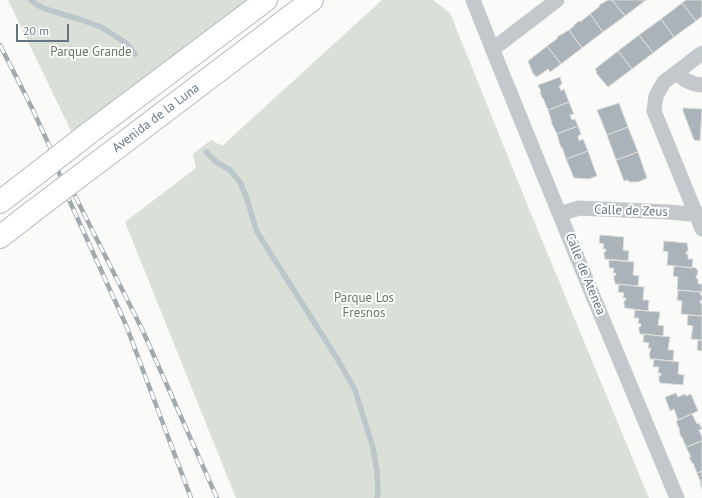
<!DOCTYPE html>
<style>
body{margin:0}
#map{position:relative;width:702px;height:498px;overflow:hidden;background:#fafaf8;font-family:"PT Sans",sans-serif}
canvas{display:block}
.scale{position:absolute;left:16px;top:24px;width:53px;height:18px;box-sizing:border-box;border:2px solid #657683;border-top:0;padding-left:5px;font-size:12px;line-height:14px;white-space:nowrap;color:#657683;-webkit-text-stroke:3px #fff;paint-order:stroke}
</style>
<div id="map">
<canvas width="702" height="498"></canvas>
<div class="scale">20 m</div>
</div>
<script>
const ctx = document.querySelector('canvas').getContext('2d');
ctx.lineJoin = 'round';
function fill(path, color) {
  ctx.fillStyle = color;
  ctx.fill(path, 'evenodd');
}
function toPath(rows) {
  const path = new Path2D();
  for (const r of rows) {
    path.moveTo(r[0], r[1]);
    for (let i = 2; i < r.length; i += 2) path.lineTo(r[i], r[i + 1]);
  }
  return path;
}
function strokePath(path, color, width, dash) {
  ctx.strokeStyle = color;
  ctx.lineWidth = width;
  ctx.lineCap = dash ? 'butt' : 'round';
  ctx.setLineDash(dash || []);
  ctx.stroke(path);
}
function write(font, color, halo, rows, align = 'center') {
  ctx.font = font + ' "PT Sans",sans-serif';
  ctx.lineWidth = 4;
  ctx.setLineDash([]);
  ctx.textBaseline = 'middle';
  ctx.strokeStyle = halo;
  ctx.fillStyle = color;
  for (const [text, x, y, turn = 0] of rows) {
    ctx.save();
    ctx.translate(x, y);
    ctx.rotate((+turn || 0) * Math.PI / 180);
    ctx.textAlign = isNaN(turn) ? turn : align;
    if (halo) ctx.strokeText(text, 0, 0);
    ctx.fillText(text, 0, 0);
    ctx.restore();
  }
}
fill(toPath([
 [8,0,249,0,72,133],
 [382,0,433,0,450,13,527,204,649,498,236,498,125,222,196,168,193,154,211,140,222,146]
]), '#dadfd7');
strokePath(toPath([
 [31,0,36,4,45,9,79,19,101,27,126,43,135,54],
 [206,152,216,162,230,170,240,182,246,196,257,232,338,360,355,390,373,448,377,471,378,493,377,498]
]), '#bbc7cb', 5.5);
const building = toPath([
 [608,0,612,0,625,16,603,32,590,14,600,6,599,5,608,0],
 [612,0,646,0,625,16,612,0],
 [686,0,702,0,702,16,696,21,682,3,686,0],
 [682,3,696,21,674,37,661,19,682,3],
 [590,14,603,32,582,48,569,30,574,26,574,25,579,21,580,22,590,14],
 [661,19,674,37,653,53,639,35,661,19],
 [569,30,582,48,561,64,547,46,558,38,557,37,569,30],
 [639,35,653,53,632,69,618,51,639,35],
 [547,46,561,64,550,72,548,69,537,77,535,76,532,72,532,71,528,61,547,46],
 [618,51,632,69,608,87,596,73,597,72,595,69,618,51],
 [560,77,562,84,559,86,561,91,564,89,569,102,548,110,543,98,542,98,540,92,541,92,538,85,560,77],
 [569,102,574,114,570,115,572,120,575,119,578,126,557,134,551,122,552,122,548,110,569,102],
 [619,103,628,127,607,135,597,110,619,103],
 [683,108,702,109,700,141,694,140,683,111,683,108],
 [578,126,581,134,578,136,579,141,583,139,588,151,566,159,562,147,561,148,557,134,578,126],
 [628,127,638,152,616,160,607,135,628,127],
 [588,151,597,176,589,179,574,178,566,159,588,151],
 [638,152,647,178,638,182,629,182,628,180,624,181,616,160,638,152],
 [600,235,624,237,623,250,629,251,628,261,605,259,604,255,604,252,606,251,606,249,603,249,604,244,599,243,600,235],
 [664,241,687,243,688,247,688,251,686,252,686,254,688,254,688,259,693,259,692,268,667,265,668,252,663,251,664,241],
 [609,260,634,262,633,275,639,276,638,286,615,284,615,282,614,280,614,276,616,275,616,273,613,273,614,268,609,268,609,260],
 [674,266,696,268,698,271,697,275,696,276,696,278,698,279,698,284,702,284,702,292,677,290,678,277,673,276,674,266],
 [619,284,644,287,643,300,649,300,648,311,625,308,624,305,624,301,626,300,626,298,623,298,624,293,618,292,619,284],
 [678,290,701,292,700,294,702,296,702,300,700,301,700,303,702,303,702,316,681,314,682,301,677,300,678,290],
 [635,310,660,312,658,325,664,326,663,336,640,334,639,330,639,327,641,326,641,324,638,323,639,318,634,318,635,310],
 [688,315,702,316,702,340,691,339,693,326,687,325,688,315],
 [644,334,670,337,668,350,674,350,673,361,650,359,650,357,649,355,651,348,648,348,649,343,643,342,644,334],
 [698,340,702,340,702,351,697,350,698,340],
 [654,359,679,362,678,374,684,375,683,385,660,383,660,382,659,380,659,376,661,375,661,373,658,373,659,367,653,367,654,359],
 [676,393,678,397,685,394,686,396,691,394,698,411,678,420,674,409,670,411,665,397,676,393],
 [692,414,697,424,699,423,702,429,699,430,702,437,702,441,686,447,682,437,681,437,679,431,680,431,676,421,692,414],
 [702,441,702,471,697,473,693,463,692,463,689,457,691,457,686,447,702,441],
 [702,471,702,489,700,484,701,483,697,473,702,471]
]);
fill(building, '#aab3b9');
strokePath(building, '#dcdcda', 1);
const primary = toPath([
 [89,133,266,0],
 [101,160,312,0],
 [0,202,22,185],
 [0,237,32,212]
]);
strokePath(primary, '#b5babe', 24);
strokePath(toPath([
 [473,0,498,63,588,284,677,498],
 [493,49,557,0],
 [702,53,664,82,656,96,654,111,702,229],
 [677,72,685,80,695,84,702,85],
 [560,214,579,208,669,212,702,215]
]), '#c3c8cc', 15);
strokePath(primary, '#fff', 22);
const rail = toPath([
 [0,45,31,106,50,147,66,193,126,325,191,498],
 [67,180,142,329,217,498]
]);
strokePath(rail, '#a2aab0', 4.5);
strokePath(rail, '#fff', 3, [9]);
const primaryBridge = toPath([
 [22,185,89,133],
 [32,212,101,160]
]);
strokePath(primaryBridge, '#b5babe', 24, []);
strokePath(primaryBridge, '#fff', 22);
write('13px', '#687a64', '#fff', [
 ["Parque Grande",91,52],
 ["Parque Los",364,298],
 ["Fresnos",364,313]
]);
write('13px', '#657683', '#fff', [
 ["Avenida de la Luna",156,118,-37],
 ["Calle de Zeus",631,211,2],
 ["Calle de Atenea",585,274,68]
]);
</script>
